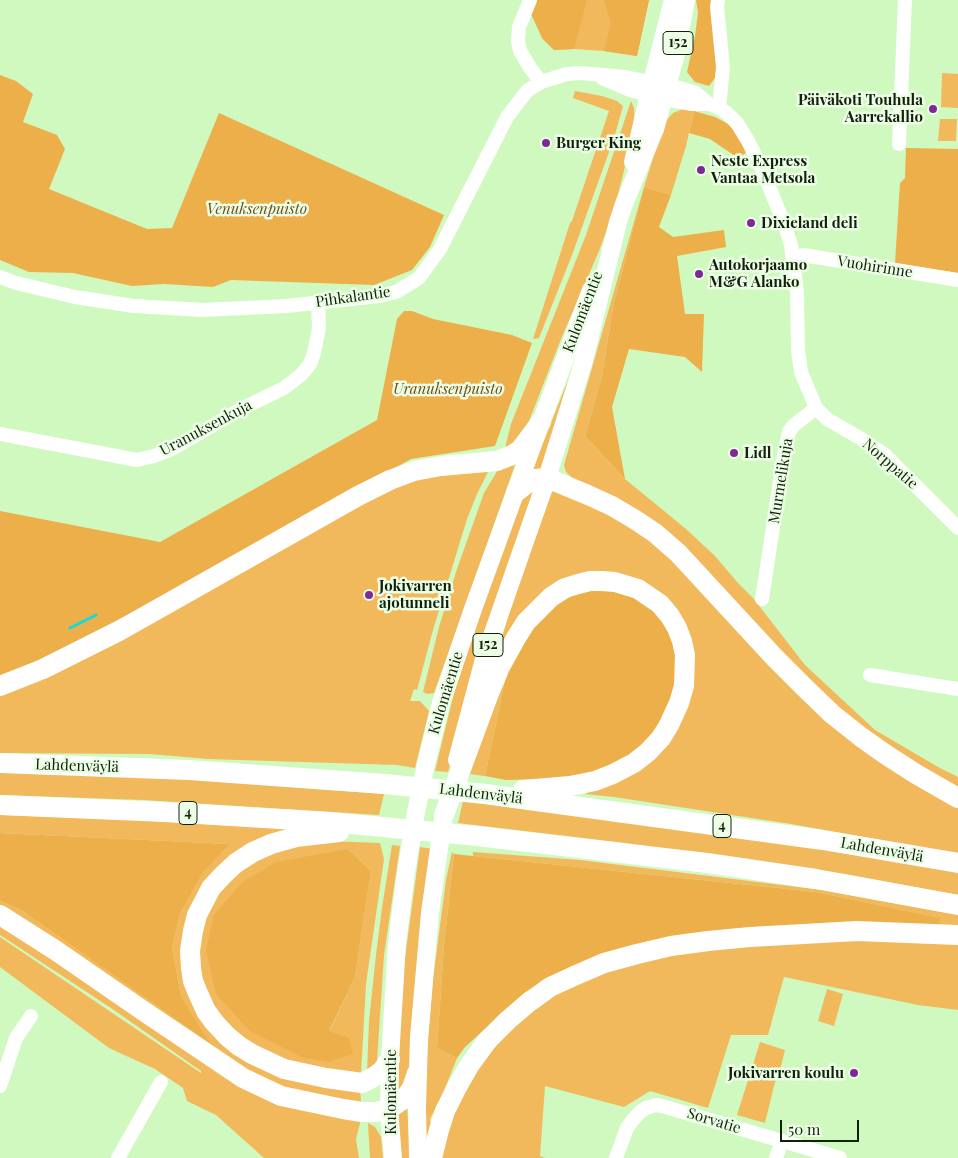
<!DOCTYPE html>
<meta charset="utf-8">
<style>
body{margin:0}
#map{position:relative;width:958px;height:1158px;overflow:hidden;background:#cff9bf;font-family:"Playfair Display",serif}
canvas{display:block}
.scale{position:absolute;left:780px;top:1120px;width:79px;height:22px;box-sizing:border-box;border:2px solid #12210b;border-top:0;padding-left:6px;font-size:15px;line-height:18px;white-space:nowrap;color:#12210b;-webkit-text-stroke:4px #edfee7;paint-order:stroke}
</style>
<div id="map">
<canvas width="958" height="1158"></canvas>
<div class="scale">50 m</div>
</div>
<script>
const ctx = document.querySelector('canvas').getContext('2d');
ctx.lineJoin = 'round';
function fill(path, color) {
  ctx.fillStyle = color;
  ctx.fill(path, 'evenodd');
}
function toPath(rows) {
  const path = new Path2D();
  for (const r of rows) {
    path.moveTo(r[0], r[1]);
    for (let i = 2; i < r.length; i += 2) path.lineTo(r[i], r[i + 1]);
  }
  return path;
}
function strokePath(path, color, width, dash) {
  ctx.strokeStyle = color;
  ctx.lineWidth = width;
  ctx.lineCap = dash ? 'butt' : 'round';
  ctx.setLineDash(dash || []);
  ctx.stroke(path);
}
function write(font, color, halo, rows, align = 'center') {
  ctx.font = font + ' "Playfair Display",serif';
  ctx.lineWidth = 5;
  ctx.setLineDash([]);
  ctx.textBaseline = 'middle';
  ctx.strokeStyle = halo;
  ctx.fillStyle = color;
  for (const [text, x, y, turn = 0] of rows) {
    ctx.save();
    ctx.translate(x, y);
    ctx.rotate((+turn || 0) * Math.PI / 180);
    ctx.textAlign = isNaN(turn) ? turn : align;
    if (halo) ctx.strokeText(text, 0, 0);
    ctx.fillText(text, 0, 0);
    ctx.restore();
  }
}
fill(toPath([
 [537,0,649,0,637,56,604,51,574,49,554,50,542,38],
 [942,73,958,74,958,108,941,107],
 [575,91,602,96,617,101,623,106,614,138,572,255,539,338,533,339,570,223,572,221,609,111,573,98],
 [631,101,634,108,635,127,614,210,599,251,561,339,529,421,520,440,504,452,511,424,586,235],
 [683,109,694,111,686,146,671,195,644,187,613,307,602,376,585,436,625,479,686,529,715,556,738,583,753,598,805,665,875,730,938,767,958,777,958,790,858,727,819,693,675,542,579,484,566,472,564,465,644,187,664,123,673,113],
 [940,119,957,119,956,141,938,141],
 [575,363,543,470,532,474,533,468],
 [515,465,434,693,427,694,423,692,439,627,457,569,484,493,499,468],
 [489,470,477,494,467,519,433,630,417,690,414,689,410,701,420,701,429,711,415,768,397,765,208,759,150,754,0,753,0,692,416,474],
 [535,488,473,674,448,772,435,771,453,697,472,636,519,504,529,490],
 [557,489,580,499,660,544,755,643,958,803,958,854,791,824,614,797,585,794,601,784,583,575,489,682,515,593,552,492],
 [507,671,485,776,469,774],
 [0,771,132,775,384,794,379,815,144,800,0,795],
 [463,801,791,844,958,872,958,895,845,874,625,843,458,823],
 [0,815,134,820,291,829,221,869,185,953,235,1047,360,1088,361,1102,350,1102,255,1080,0,909,0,901,21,910,210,1043,181,996,172,948,180,914,203,873,228,844,0,833],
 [327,841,380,843,384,859,366,984,361,1074,356,1075,276,1058,230,1029,207,996,200,972,199,941,204,916,222,885,258,855,282,847],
 [348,849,371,871,355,977,329,1032],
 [392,845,400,846,384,955,377,1061,367,1073,369,1021,376,955,382,908],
 [420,847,433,849,409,1079,398,1094,398,1062,404,965],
 [452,852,454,854,444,945,437,1048,457,1058,442,1096,430,1119,432,1138,426,1149,426,1069,433,979,446,880],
 [473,852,580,860,822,890,958,915,958,930,937,929,939,918,816,892,473,856],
 [0,923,204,1062,361,1119,356,1139,359,1158,264,1158,216,1115,187,1101,183,1088,155,1069,109,1048,0,967,0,937,201,1073,201,1071,111,1008,0,935],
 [819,938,958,941,958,1010,918,1005,784,977,768,1035,731,1035,708,1108,650,1091,624,1107,545,1086,540,1156,545,1158,438,1158,461,1090,518,1018,576,981,686,950],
 [827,989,843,994,834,1026,818,1021],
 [760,1042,785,1050,778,1078,775,1082,765,1123,737,1115],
 [407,1104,410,1158,399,1158,398,1111],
 [368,1123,375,1127,381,1137,383,1158,370,1158]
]), '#f2b85c');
fill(toPath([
 [537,0,587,0,574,49,554,50,542,38,531,14],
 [604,0,649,0,637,56,604,51,611,23],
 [696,0,713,0,718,74,709,86,695,82,687,72,695,36,698,13],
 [0,75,16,81,33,94,23,122,57,135,65,149,49,189,147,229,172,228,219,113,444,215,430,247,412,270,374,285,231,280,213,287,164,284,132,286,73,273,29,272,0,260],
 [694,111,715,117,728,124,740,137,747,152,738,158,710,139,689,133],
 [906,148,958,149,958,273,895,263,900,183,905,178],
 [644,187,671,195,659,227,673,237,724,230,726,247,677,256,685,314,704,314,702,372,685,357,629,349,612,407,625,479,585,436,602,376,613,307],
 [404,311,412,311,433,319,512,335,532,343,495,446,411,459,179,589,19,670,0,676,0,511,160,542,377,420,397,319],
 [596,588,613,590,647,603,676,640,679,668,666,719,632,757,582,778,506,780,485,776,507,671,523,640,555,604,572,596],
 [0,833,229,844,203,873,180,914,172,948,181,996,211,1044,21,910,0,901],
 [348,849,371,871,355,977,329,1031,349,1038,353,1054,329,1062,301,1057,250,1031,216,994,206,951,214,915,243,882,276,862],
 [454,854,816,892,940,918,938,927,741,931,544,981,524,993,465,1047,457,1058,437,1048,444,945]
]), '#ecaf4a');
strokePath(toPath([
 [70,628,96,615]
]), '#14dade', 3);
strokePath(toPath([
 [530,0,519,27,518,41,520,51,531,69,541,82],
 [718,0,717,7,723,67,719,108],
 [602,78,630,90,664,99,692,104,709,104],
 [899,144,905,0],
 [793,257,803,255,958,280],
 [0,277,16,283,75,297,134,306,203,310,286,306,379,296,396,292,419,278,440,249,507,117,527,91,541,82,567,74,580,73,625,77,676,87,696,93,709,104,719,108,727,113,737,123,748,141,762,169,785,226,791,245,797,292,798,350,801,372,816,408,827,419,860,438,884,454,958,528],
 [0,434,137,460,154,456,172,449,241,409,284,388,301,375,310,364,314,353,319,328,318,302],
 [762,599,785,449,789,432,793,426,816,408],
 [870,675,958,689],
 [0,1086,16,1038,31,1016],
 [118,1158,161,1082],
 [616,1158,627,1128,632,1121,641,1111,646,1108,656,1105,662,1106,840,1158],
 [776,1158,782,1141]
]), '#fff', 14);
strokePath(toPath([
 [633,162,652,82,673,0],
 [457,760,484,659,547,478,584,360,618,222,624,204,655,129,676,54,686,0],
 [393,1158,389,1109,390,1059,397,943,406,872,416,812,426,764,441,703,473,609,541,422,591,290],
 [418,1158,417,1107,419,1037,430,913,443,820]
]), '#fff', 18);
strokePath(toPath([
 [516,492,529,482,535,479,547,478,588,495,612,506,634,519,655,533,678,553,775,658,804,687,832,714,861,737,885,754,916,774,958,798],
 [0,686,43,669,119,631,358,496,390,480,414,471,441,466,497,461,512,455,520,450,541,422],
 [0,763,189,770,385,784,485,794,823,840,958,863],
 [0,805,165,812,330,822,477,836,707,863,816,879,958,905],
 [444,815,488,696,500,667,516,638,526,622,551,597,565,588,578,584,590,581,602,581,615,582,638,589,660,604,670,616,677,628,682,641,685,655,684,686,679,703,669,725,661,738,648,752,634,763,613,774,595,781,570,786,523,790],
 [339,832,296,837,271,844,253,852,236,863,223,875,211,888,197,915,193,931,190,951,191,968,193,981,197,991,206,1011,214,1022,227,1036,239,1046,252,1054,284,1069,326,1078,362,1083,372,1078,382,1071,390,1059],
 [0,915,55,950,145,1012,243,1078,281,1096,343,1109,362,1112,376,1112,389,1109,405,1098,412,1088,417,1073],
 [432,1158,439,1130,445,1111,457,1087,469,1066,487,1041,508,1020,528,1003,550,987,574,976,604,963,637,954,671,946,708,941,750,937,857,931,958,935]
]), '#fff', 20);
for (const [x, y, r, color] of [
 [933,109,5,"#7e2998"],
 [546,143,5,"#7e2998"],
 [701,170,5,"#7e2998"],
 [751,223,5,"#7e2998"],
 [699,274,5,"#7e2998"],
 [734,453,5,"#7e2998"],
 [369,595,5,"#7e2998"],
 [854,1073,5,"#7e2998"]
]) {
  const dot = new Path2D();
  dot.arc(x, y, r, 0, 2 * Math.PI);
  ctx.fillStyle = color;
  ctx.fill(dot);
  strokePath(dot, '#edfee7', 2);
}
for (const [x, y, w] of [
 [678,43,30],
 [488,645,30],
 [188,813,18],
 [722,826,18]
]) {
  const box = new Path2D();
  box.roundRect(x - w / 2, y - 11.5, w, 23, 4);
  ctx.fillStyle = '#edfee7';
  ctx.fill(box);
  strokePath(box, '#12210b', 1);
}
write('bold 14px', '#12210b', null, [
 ["152",678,43],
 ["152",488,645],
 ["4",188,813],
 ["4",722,826]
]);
write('bold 15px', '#12210b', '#edfee7', [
 ["Päiväkoti Touhula",923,100,"right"],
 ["Aarrekallio",923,117,"right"],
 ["Burger King",556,143],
 ["Neste Express",711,161],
 ["Vantaa Metsola",711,178],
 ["Dixieland deli",761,223],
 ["Autokorjaamo",709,265],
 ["M&G Alanko",709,282],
 ["Lidl",744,453],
 ["Jokivarren",379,586],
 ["ajotunneli",379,603],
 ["Jokivarren koulu",844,1073,"right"]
], 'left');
write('italic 15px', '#6d4e19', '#edfee7', [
 ["Venuksenpuisto",257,209],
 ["Uranuksenpuisto",448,389]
]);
write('15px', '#12210b', '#edfee7', [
 ["Vuohirinne",875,267,9],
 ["Pihkalantie",353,297,-8],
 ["Kulomäentie",583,312,-69],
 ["Uranuksenkuja",206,428,-28],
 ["Norppatie",890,464,41],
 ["Murmelikuja",781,481,-81],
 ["Kulomäentie",446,693,-73],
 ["Lahdenväylä",77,766,2],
 ["Lahdenväylä",481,794,7],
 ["Lahdenväylä",882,850,10],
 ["Kulomäentie",391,1092,-90],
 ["Sorvatie",714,1121,17]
]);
</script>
